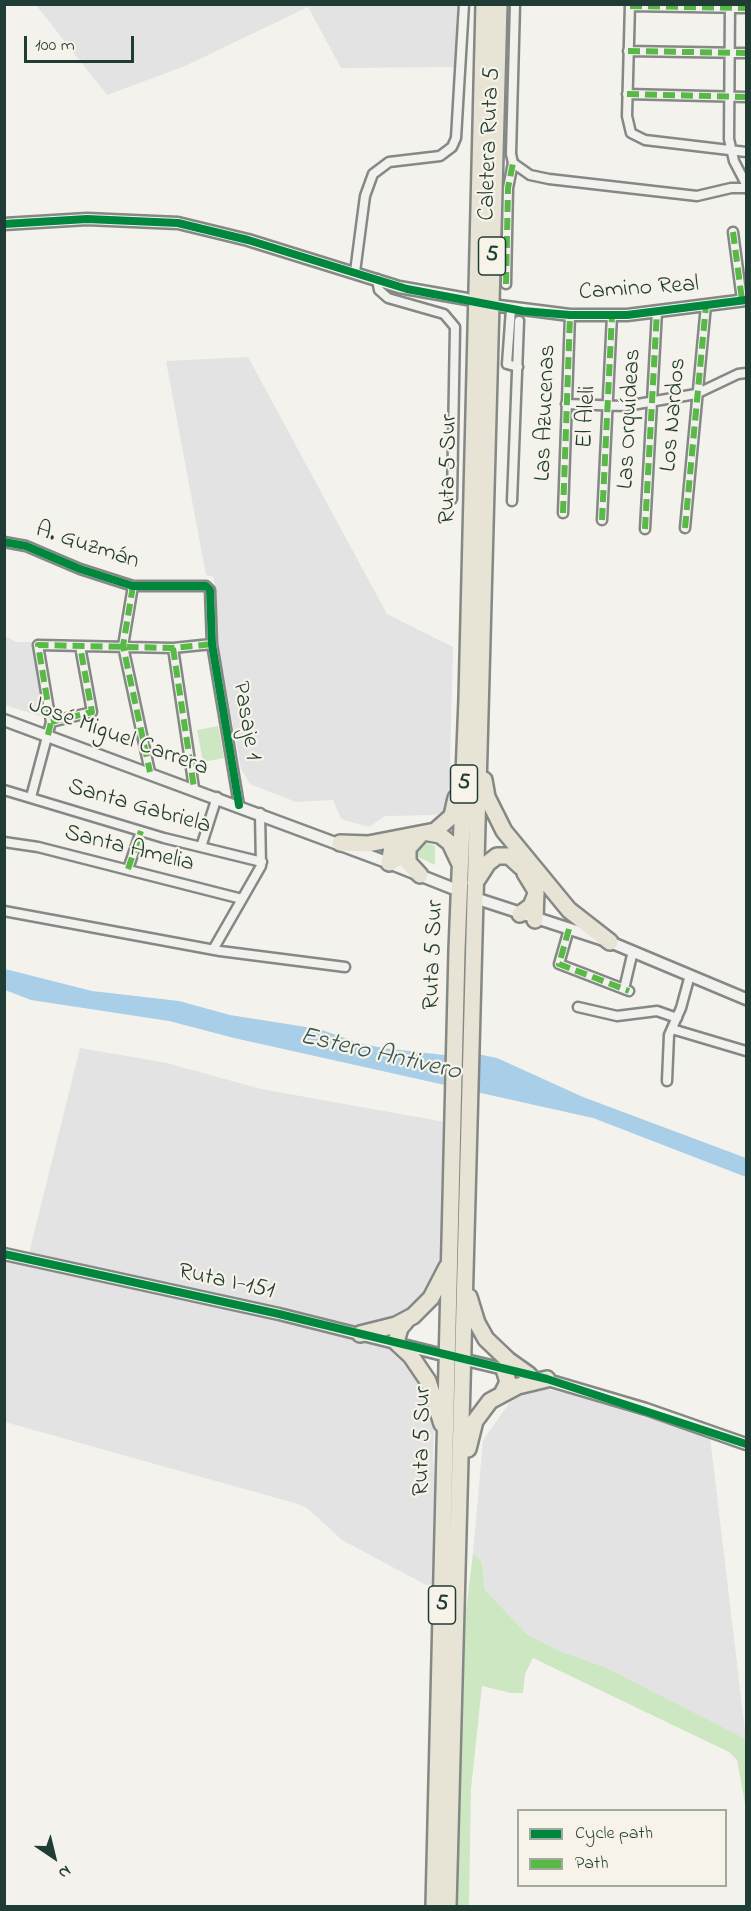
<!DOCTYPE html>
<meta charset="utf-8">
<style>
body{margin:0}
#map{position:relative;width:751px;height:1911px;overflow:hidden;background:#f4f2ec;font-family:"Indie Flower",sans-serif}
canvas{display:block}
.frame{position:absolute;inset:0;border:6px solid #1f3d34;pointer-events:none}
.legend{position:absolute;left:517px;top:1809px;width:210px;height:78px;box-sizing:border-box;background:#f7f3e8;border:2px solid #a1aaa0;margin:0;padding:8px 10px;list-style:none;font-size:18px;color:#1f3d34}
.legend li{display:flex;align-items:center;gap:12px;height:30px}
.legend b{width:30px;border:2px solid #a1aaa0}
.north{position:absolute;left:24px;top:1827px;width:60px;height:60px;-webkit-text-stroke:4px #f7f3e8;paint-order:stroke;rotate:145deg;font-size:16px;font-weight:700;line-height:24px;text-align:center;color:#1f3d34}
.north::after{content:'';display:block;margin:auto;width:21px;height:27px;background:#1f3d34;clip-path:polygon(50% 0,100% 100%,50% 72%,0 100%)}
.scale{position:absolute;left:24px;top:36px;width:110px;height:27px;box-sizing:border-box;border:3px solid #1f3d34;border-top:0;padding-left:8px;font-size:18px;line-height:21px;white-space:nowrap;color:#1f3d34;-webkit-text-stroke:4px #f7f3e8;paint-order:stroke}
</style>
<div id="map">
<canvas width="751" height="1911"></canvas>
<div class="frame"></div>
<ul class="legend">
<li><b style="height:8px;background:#00873e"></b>Cycle path</li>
<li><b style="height:8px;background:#58b947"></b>Path</li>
</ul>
<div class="north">N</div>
<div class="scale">100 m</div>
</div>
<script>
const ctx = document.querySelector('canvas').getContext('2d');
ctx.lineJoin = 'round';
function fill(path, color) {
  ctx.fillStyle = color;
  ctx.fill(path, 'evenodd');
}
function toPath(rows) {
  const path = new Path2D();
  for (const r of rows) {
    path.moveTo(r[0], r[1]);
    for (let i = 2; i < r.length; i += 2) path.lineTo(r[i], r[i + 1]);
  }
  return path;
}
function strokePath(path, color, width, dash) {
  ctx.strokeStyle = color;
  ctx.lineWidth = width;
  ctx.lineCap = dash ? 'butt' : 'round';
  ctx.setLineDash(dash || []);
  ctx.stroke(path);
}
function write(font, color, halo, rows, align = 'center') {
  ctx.font = font + ' "Indie Flower",sans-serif';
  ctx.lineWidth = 4.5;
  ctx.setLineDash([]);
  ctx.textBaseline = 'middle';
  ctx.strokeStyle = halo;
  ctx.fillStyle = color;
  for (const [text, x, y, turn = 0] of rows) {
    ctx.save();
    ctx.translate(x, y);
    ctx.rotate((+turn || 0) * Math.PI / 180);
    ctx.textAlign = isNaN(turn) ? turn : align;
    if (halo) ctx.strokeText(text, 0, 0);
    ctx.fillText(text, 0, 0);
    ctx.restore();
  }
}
fill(toPath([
 [36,5,457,5,455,67,341,68,308,7,185,66,107,95],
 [248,357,387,614,453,647,449,805,443,812,434,815,385,816,369,827,341,819,333,800,296,802,250,784,241,769,218,645,214,577,206,575,166,361],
 [5,636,16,642,32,642,46,718,5,705],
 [80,1048,167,1063,261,1089,445,1122,444,1262,435,1282,409,1314,388,1321,386,1346,415,1374,425,1391,434,1416,433,1457,436,1488,432,1584,426,1585,342,1540,307,1508,298,1504,5,1422,4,1256,27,1261],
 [543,1388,565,1393,710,1437,746,1739,605,1667,557,1650,527,1634,485,1590,482,1562,473,1553,483,1440,510,1402,533,1389]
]), '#e3e3e4');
fill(toPath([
 [218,726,224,758,203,762,197,730],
 [424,842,435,846,435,865,416,856,417,848],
 [473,1553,482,1562,485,1590,527,1634,557,1650,605,1667,746,1739,746,1809,737,1760,729,1752,533,1658,525,1674,523,1693,511,1693,482,1686,471,1789,469,1906,457,1906,465,1619]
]), '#cde7c2');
fill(toPath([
 [5,969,92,991,179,1001,230,1015,319,1029,359,1043,383,1048,444,1055,482,1055,497,1058,583,1097,746,1158,746,1177,593,1118,234,1038,169,1021,31,1000,5,990]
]), '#a9cfe8');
const minor = toPath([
 [630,4,627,116,631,133,645,140,746,152],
 [730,4,729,139,734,161,746,184],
 [630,6,746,8],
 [628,51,746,53],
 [627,94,746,97],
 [513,163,530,175,549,179,697,196,731,188,746,188],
 [733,232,742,300],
 [355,272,365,196,373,174,389,162,440,156,452,147,456,138,464,4],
 [377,279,379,290,388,298,444,314,455,327,452,499],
 [506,284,508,188,513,163,511,154,515,4],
 [511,309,507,364,518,367],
 [566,404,626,406,696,394,738,374,746,373],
 [512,501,519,321],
 [563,513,570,315],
 [602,520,612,315],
 [685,528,706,305],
 [645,529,657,311],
 [4,542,26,546,80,569,133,586,206,586,210,590,212,644,239,805],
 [133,586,123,646,150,772],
 [173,648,194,788],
 [51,722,92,712,80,646],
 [4,790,164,838,262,862],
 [31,797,51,722,38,645,173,648,212,644],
 [4,842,38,847,242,899],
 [201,847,217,797],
 [128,869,141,831],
 [4,911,220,951,345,967],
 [569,929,559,964,629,991],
 [214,948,261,866,260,813],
 [624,989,633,951],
 [578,1007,617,1016,657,1011,677,1018],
 [672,1029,746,1051],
 [667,1081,669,1035,681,1008,690,975]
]);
const tertiary = toPath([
 [4,224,87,219,178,223,248,240,399,287,467,299],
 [499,306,570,315,627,315,746,300],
 [4,720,389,863],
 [4,1254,279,1314,439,1354],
 [470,1361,508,1370],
 [541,1378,646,1409,746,1444]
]);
const secondary = toPath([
 [389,863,452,888],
 [481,900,610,942,746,999]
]);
const motorway = toPath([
 [484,780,487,797,504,831,569,910,610,942],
 [429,833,440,835,450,843,459,862],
 [404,837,392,848,389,863,400,857,421,834],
 [340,843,368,844,435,831,452,816,456,798],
 [408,847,408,862,420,875],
 [525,873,536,891,535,920],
 [475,883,488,863,497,856,509,856,521,867],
 [520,914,531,906,536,894],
 [469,1297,477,1323,486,1339,508,1360,529,1375],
 [406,1321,400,1328,396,1342,411,1356,428,1381,442,1424],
 [360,1334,396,1325,413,1316,431,1298,447,1267],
 [503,1392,508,1382,504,1369],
 [468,1449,475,1421,490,1401,518,1386,547,1379],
 [434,1906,457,950,467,699,484,4],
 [448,1906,499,4]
]);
strokePath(minor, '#848985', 13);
strokePath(tertiary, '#848985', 15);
strokePath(secondary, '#848985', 15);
strokePath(motorway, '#848985', 20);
strokePath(minor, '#f2f1ed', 8);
strokePath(tertiary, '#f2f1ed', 10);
strokePath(secondary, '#f2f1ed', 10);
strokePath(motorway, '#e7e4d5', 15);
strokePath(toPath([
 [630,6,746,8],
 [628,51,746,53],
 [627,94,746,97],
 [733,232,742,300],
 [506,284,508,188,513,163],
 [563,513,570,315],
 [602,520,612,315],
 [685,528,706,305],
 [645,529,657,311],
 [133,586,123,646,150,772],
 [173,648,194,788],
 [51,722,92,712,80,646],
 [48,735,51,722,38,645,173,648,212,644],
 [128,869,141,831],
 [569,929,559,964,629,991]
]), '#58b947', 6, [12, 6]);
strokePath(toPath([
 [4,224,87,219,178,223,248,240,407,289,523,311,570,315,627,315,746,300],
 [4,542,26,546,80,569,133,586,206,586,210,590,212,644,239,805],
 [4,1254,279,1314,547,1379,746,1444]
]), '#00873e', 8);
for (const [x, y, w] of [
 [492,256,27],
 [464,784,27],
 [442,1605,27]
]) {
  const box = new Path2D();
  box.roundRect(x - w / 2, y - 19, w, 38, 4.5);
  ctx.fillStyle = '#f7f3e8';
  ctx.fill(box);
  strokePath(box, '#1f3d34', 1.5);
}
write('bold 22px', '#1f3d34', null, [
 ["5",492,256],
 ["5",464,784],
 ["5",442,1605]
]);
write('24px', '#1f3d34', '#f7f3e8', [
 ["Caletera Ruta 5",491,144,-88],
 ["Camino Real",639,290,-4],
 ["Las Azucenas",547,413,-88],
 ["Los Nardos",675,415,-85],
 ["El Aleli",588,417,-87],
 ["Las Orquídeas",631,419,-87],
 ["Ruta 5 Sur",450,469,-89],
 ["A. Guzmán",87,547,18],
 ["Pasaje 1",245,721,80],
 ["José Miguel Carrera",118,738,20],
 ["Santa Gabriela",139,808,16],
 ["Santa Amelia",129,850,14],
 ["Ruta 5 Sur",435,955,-88],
 ["Ruta I-151",226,1283,12],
 ["Ruta 5 Sur",424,1441,-89]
]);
write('italic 26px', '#345758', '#f7f3e8', [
 ["Estero Antivero",380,1056,13]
]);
</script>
